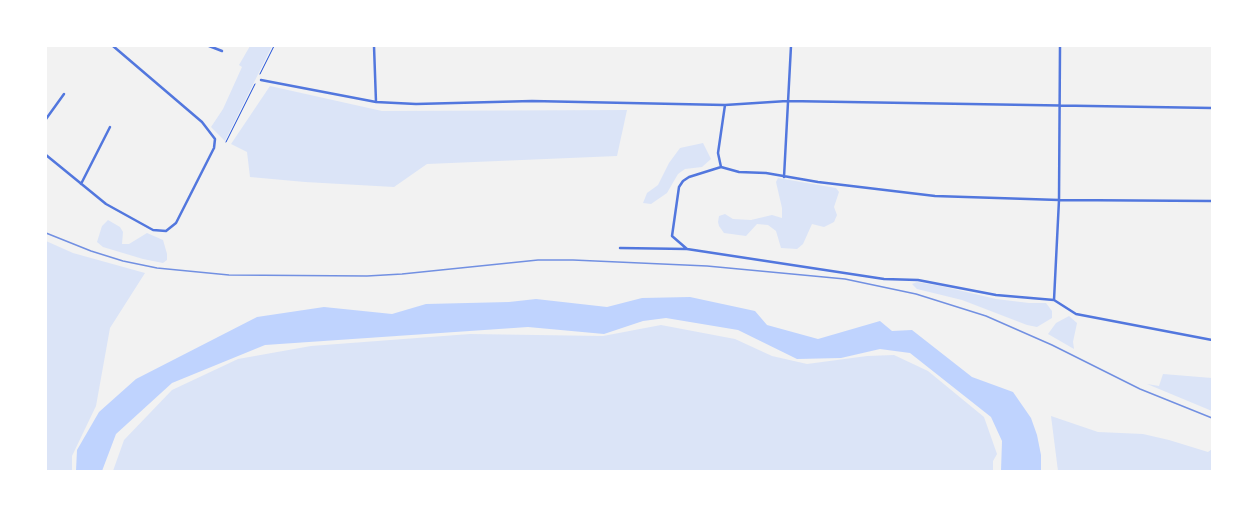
<!DOCTYPE html>
<style>
body{margin:0}
#map{position:relative;width:1258px;height:517px;overflow:hidden;background:#f2f2f2;font-family:"Work Sans",sans-serif}
canvas{display:block}
.frame{position:absolute;inset:0;border:47px solid #fff;pointer-events:none}
</style>
<div id="map">
<canvas width="1258" height="517"></canvas>
<div class="frame"></div>
</div>
<script>
const ctx = document.querySelector('canvas').getContext('2d');
ctx.lineJoin = 'round';
function fill(path, color) {
  ctx.fillStyle = color;
  ctx.fill(path, 'evenodd');
}
function toPath(rows) {
  const path = new Path2D();
  for (const r of rows) {
    path.moveTo(r[0], r[1]);
    for (let i = 2; i < r.length; i += 2) path.lineTo(r[i], r[i + 1]);
  }
  return path;
}
function strokePath(path, color, width, dash) {
  ctx.strokeStyle = color;
  ctx.lineWidth = width;
  ctx.lineCap = dash ? 'butt' : 'round';
  ctx.setLineDash(dash || []);
  ctx.stroke(path);
}
fill(toPath([
 [250,46,272,46,225,141,211,127,223,109,242,67,239,65],
 [270,86,382,111,627,110,617,156,427,164,394,187,305,182,250,177,247,152,231,144],
 [703,143,711,159,702,167,685,169,678,174,667,193,651,204,643,203,647,193,658,185,669,163,680,148],
 [778,178,836,188,839,192,834,207,837,215,834,222,824,227,812,224,803,244,797,249,781,248,776,231,768,225,757,224,746,236,724,233,719,226,718,222,719,216,725,214,733,219,751,220,772,215,782,218,782,208,776,182],
 [108,220,120,227,123,232,122,244,129,244,147,233,163,240,167,254,167,260,163,263,143,259,103,247,97,242,102,226],
 [46,241,73,253,145,273,110,328,96,406,72,456,72,471,46,471],
 [917,282,941,286,996,299,1029,303,1046,303,1052,311,1052,318,1037,327,1027,325,962,300,917,289,912,284],
 [1069,316,1077,323,1073,342,1074,349,1048,334,1056,323],
 [661,325,735,339,772,356,807,364,867,356,894,355,928,371,984,417,997,454,993,461,993,471,113,471,124,440,172,390,238,359,311,346,470,334,603,336],
 [1163,374,1212,378,1212,411,1147,384,1159,386],
 [1051,416,1098,432,1143,434,1169,440,1208,452,1212,449,1212,471,1058,471]
]), '#dbe4f7');
fill(toPath([
 [690,297,755,311,767,325,818,339,880,321,892,331,912,330,972,377,1013,392,1031,418,1037,435,1041,455,1041,471,1001,471,1002,441,991,417,910,353,880,349,841,358,797,359,738,330,666,318,643,321,604,334,528,327,265,345,172,383,116,434,102,471,76,471,77,450,99,412,136,379,257,317,324,307,392,314,426,304,509,302,536,299,607,307,642,298]
]), '#bfd3fe');
strokePath(toPath([
 [260,74,274,46],
 [226,142,255,84]
]), '#1d4ed8', 1);
strokePath(toPath([
 [209,46,222,51],
 [374,46,376,102],
 [261,80,376,102,416,104,532,101,725,105,787,101,1212,108],
 [725,105,718,153,721,167,739,172,766,173,818,182,935,196,1059,200,1212,201],
 [46,119,64,94],
 [46,155,106,204,153,230,166,231,176,223,214,148,215,139,202,122,113,46],
 [784,177,791,46],
 [81,184,110,127],
 [620,248,687,249,884,279,918,280,996,295,1054,300,1076,314,1212,340],
 [687,249,672,236,679,187,683,181,689,177,721,167],
 [1054,300,1059,200,1060,46]
]), '#5277de', 2.5);
strokePath(toPath([
 [46,233,91,251,123,261,157,268,229,275,367,276,402,274,538,260,573,260,707,266,845,279,916,294,986,316,1052,345,1140,389,1212,418]
]), '#7290e2', 1.5);
</script>
